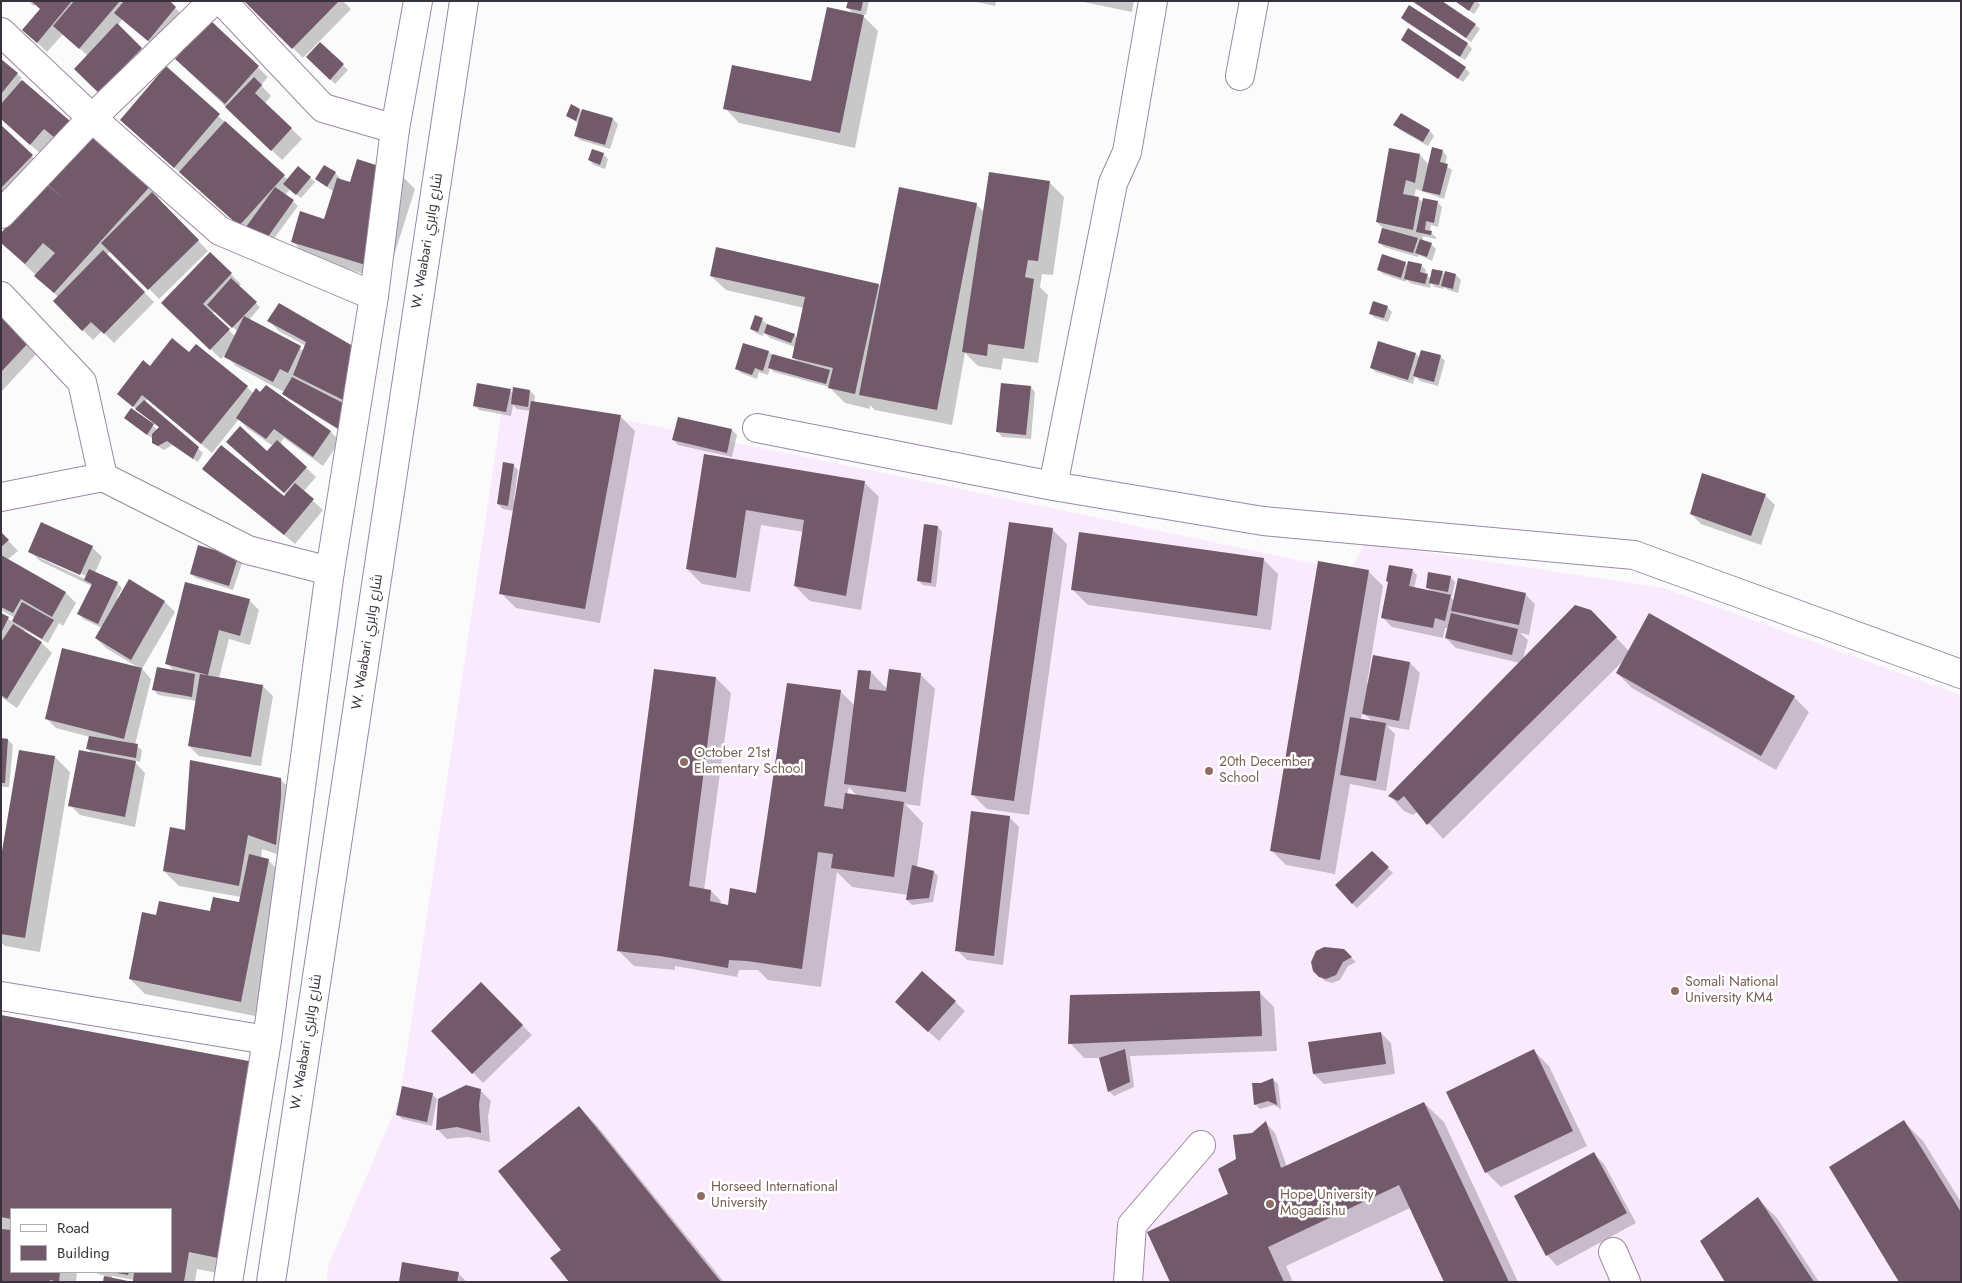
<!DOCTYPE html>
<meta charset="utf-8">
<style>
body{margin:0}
#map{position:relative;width:1962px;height:1283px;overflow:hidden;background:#fbfbfb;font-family:Jost,sans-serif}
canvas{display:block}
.frame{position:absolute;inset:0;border:2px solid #39313b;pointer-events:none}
.legend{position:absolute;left:10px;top:1208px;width:162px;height:65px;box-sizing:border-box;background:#fff;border:1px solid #b0adb1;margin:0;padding:6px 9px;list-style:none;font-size:15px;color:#39313b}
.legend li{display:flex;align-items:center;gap:10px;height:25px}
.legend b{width:25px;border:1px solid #b0adb1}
</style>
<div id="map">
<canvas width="1962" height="1283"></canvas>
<div class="frame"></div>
<ul class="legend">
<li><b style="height:6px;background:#fff"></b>Road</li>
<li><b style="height:14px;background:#725a6b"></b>Building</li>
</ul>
</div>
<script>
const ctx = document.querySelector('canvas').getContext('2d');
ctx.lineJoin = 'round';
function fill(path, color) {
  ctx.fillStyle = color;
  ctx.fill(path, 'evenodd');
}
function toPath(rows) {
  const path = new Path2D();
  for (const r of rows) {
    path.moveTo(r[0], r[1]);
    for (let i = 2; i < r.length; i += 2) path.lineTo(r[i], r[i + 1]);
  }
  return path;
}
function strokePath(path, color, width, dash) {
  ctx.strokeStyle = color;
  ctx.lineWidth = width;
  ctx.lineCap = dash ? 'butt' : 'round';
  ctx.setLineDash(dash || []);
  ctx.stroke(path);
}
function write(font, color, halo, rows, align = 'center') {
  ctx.font = font + ' Jost,Cairo,sans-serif';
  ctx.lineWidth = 5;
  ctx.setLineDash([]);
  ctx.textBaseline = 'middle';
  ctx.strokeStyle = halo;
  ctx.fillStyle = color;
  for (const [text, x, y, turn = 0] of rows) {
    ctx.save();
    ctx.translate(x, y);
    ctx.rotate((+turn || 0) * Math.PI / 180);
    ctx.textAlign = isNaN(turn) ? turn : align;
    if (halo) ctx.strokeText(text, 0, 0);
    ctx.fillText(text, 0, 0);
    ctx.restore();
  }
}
fill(toPath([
 [504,395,951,487,1350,571,1365,543,1664,588,1961,695,1961,1282,326,1282,329,1264,400,1098]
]), '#faeafe');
fill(toPath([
 [28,1,125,1,175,8,185,17,158,50,123,19,117,26,151,59,134,96,120,112,85,79,88,56,63,34,47,52,24,30,41,10,36,4,34,6],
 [246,1,343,1,351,9,303,58],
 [849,1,869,1,866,15,861,14,878,31,855,148,739,123,725,108,812,83,854,14,848,8],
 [972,1,996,1,995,6],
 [1079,1,1134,1,1132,12],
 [1413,1,1475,25,1480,29,1471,42],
 [1455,1,1477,1,1480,5,1474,14],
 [1410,6,1468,44,1472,49,1465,60,1407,23,1402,18],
 [210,22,268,77,261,85,271,96,265,103,302,139,282,160,186,69],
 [1402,40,1465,68,1470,73,1463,82],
 [320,44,348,70,335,84,308,57],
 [1,60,22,78,20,80,79,132,162,193,157,199,208,251,159,299,111,250,107,255,154,302,114,343,102,331,93,340,54,301,58,297,8,248,45,185,52,187,41,154,1,119],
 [166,68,288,180,310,178,315,182,301,198,290,189,285,195,298,206,270,244,250,235,131,129],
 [580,110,582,112,583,110,613,119,618,124,610,149,580,140,575,135,579,124,568,116],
 [1401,115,1430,131,1434,136,1428,146,1400,130,1395,125],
 [1,127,42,166,1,208],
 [1442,151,1447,156,1445,165,1452,170,1444,199,1416,189,1414,197,1418,198,1423,202,1437,202,1442,207,1438,227,1431,225,1430,232,1436,237,1436,239,1423,236,1422,241,1431,244,1436,249,1432,261,1419,255,1418,257,1384,247,1379,242,1383,228,1377,222,1420,155,1429,165],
 [603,154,608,159,605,169,594,165,589,160],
 [335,173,340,178,339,180,350,184,400,174,415,189,386,281,307,256,292,241,325,220,334,192,316,179],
 [1049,182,1064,197,1053,275,1042,274,1040,287,1048,295,1038,363,1003,358,1001,370,978,366,965,353,952,425,875,410,870,405,870,409,845,403,829,387,774,372,770,368,768,375,759,372,757,379,741,373,737,369,744,344,769,352,772,355,798,362,793,358,795,347,770,338,764,332,763,336,756,333,751,328,762,320,767,324,794,335,797,338,804,308,726,290,711,276,879,285,881,287,976,204,984,212],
 [210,254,241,284,238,287,260,307,249,320,304,351,306,346,279,331,269,321,357,350,345,434,288,398,283,394,284,392,236,366,225,355,221,359,173,313],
 [216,311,238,332,236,337,212,314],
 [1405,263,1408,266,1421,265,1426,270,1425,274,1431,279,1442,272,1445,275,1446,273,1456,275,1461,280,1458,293,1448,290,1444,287,1444,289,1435,287,1431,283,1430,288,1410,283,1406,279,1406,282,1383,274,1378,270],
 [1387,307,1392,312,1388,322,1375,318,1371,314],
 [1,313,40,350,1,392],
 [189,353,247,387,254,394,330,431,340,441,323,466,284,438,280,444,316,477,303,492,323,510,295,544,204,469,285,498,287,495,238,451,267,452,273,446,247,428,239,419,212,453,147,399,145,402,203,453,198,462,172,445,164,450,159,447,154,442,153,439,125,418,131,410,158,430,160,428,123,398,156,372],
 [1416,354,1420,358,1440,356,1445,361,1438,386,1420,381,1415,376,1413,384,1376,372,1371,368],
 [1031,387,1035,392,1031,439,1002,437,998,432],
 [510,391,514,394,530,391,535,396,534,403,620,416,635,431,600,623,516,608,501,593,514,511,503,509,498,504,513,465,518,470,514,500,516,501,531,411,517,409,513,405,511,416,479,410,475,406],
 [732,430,737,435,732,457,678,445,674,440],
 [705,456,864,482,879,497,861,610,810,601,795,586,804,532,761,525,750,592,702,584,687,569],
 [1765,495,1775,505,1761,545,1701,524,1691,514],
 [938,527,942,532,936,587,923,585,918,580],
 [1052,529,1067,544,1029,815,987,809,972,794],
 [1,533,18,551,7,560,66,593,76,603,63,626,59,623,48,643,25,630,23,632,42,643,52,653,17,708,1,697,1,614,13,622,15,618,1,610],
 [92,547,102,557,95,573,117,583,122,588,117,598,119,599,129,581,165,602,175,612,142,669,151,679,135,745,142,750,140,762,133,760,145,773,135,827,80,815,70,805,93,754,87,748,90,737,56,728,46,718,139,668,106,648,96,638,102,628,83,619,79,614,92,586,40,561,30,551],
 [40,556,86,576,85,579,40,558],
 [237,558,242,563,233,590,196,578,191,574],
 [1263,559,1278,574,1271,630,1088,605,1073,590],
 [1412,570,1417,575,1414,589,1433,593,1427,587,1450,577,1455,582,1452,596,1449,595,1454,601,1525,594,1535,604,1529,635,1520,633,1528,640,1523,659,1590,611,1629,651,1794,697,1809,712,1776,770,1632,688,1617,673,1623,661,1443,839,1418,811,1413,815,1404,811,1390,796,1520,663,1456,648,1446,638,1448,628,1445,628,1443,638,1392,627,1382,617],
 [1368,571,1383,586,1367,683,1369,684,1374,656,1410,663,1420,673,1409,730,1387,726,1395,734,1386,791,1350,784,1335,874,1286,865,1271,850],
 [1362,712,1373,722,1361,720],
 [249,600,259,610,250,645,229,639,219,678,263,686,273,696,261,766,199,756,189,746,197,701,158,695,154,690,175,672,167,663],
 [871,672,887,689,920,674,935,689,920,806,905,804,923,823,917,867,934,872,938,876,933,902,912,905,907,900,908,895,852,887,837,872,821,987,768,980,758,970,739,970,737,977,675,966,675,970,634,966,619,951,716,678,731,693,704,890,711,891,721,901,720,904,729,906,756,894,840,691,855,706],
 [849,787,858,797,847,795],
 [1,739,8,740,13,745,9,787,1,787],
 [20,751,55,757,70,772,40,952,5,946,1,942,1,865],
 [280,779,295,794,290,859,262,849,261,858,268,860,283,875,255,1016,145,994,130,979,157,916,211,913,240,904,241,897,179,886,164,871,186,831],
 [1009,817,1019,827,1003,965,967,960,957,950],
 [1372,853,1393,873,1357,908,1352,903],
 [1343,950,1356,962,1348,966,1340,980,1332,983,1325,981,1314,971],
 [481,984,532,1035,483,1083,433,1031],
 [1259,992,1274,1007,1277,1051,1130,1056,1134,1087,1114,1096,1109,1091,1100,1058,1084,1058,1070,1043],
 [955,1002,965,1011,939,1041,906,1012],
 [1,1016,237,1277,197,1269,195,1282,135,1282,134,1280,112,1276,112,1278,104,1282,106,1276,98,1274,96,1272,171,1272,171,1209,11,1209,11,1272,77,1272,76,1282,1,1282],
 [1381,1033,1391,1043,1395,1074,1324,1084,1314,1074],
 [1534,1051,1549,1066,1587,1146,1501,1187,1486,1172],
 [1273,1079,1278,1084,1281,1109,1274,1105,1260,1109,1255,1104,1261,1084],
 [481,1091,491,1101,488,1116,490,1142,468,1137,447,1139,437,1129],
 [432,1094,437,1099,432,1126,402,1119,397,1114],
 [1424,1103,1444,1122,1518,1282,1445,1282,1410,1208,1286,1266,1293,1282,1171,1282,1229,1194,1238,1160,1266,1123,1275,1133,1287,1167],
 [579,1107,598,1127,724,1282,571,1282,563,1250],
 [1904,1122,1923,1141,1961,1202,1961,1282],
 [1594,1154,1604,1164,1636,1223,1557,1266,1548,1256,1516,1196],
 [1758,1199,1777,1218,1819,1282,1726,1282],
 [458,1273,467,1282,400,1282]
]), '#0003');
fill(toPath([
 [31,1,72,1,37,43,22,30,40,9],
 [74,1,120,1,79,49,53,26],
 [124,1,170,1,176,7,148,41,114,13],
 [244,1,339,1,292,49],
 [848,1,863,1,861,11,846,8],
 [1412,1,1442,1,1476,24,1466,38],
 [1455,1,1475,1,1469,11],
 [1409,5,1468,43,1460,57,1401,18],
 [827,7,864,15,840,133,723,109,732,65,811,81],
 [210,20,259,66,225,104,175,59],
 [117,23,142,48,115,76,125,85,109,103,74,69],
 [1408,28,1466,67,1458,79,1401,40],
 [320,42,344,64,330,80,306,57],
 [1,59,18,73,1,94],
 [166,66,220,114,174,168,120,120],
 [254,77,262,85,255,93,292,128,271,151,225,107],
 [22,80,70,121,55,138,44,129,30,145,1,119,1,104],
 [571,104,580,109,576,121,566,116],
 [582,109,613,118,605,145,574,136],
 [1401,113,1430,130,1423,142,1393,125],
 [225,121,285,175,239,226,179,172],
 [87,124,153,183,54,293,34,276,55,253,43,243,25,264,1,243,1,233,45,183,65,200,40,178],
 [1,125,33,155,1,188],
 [1432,147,1443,150,1440,162,1448,164,1440,195,1422,191],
 [1389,148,1420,154,1415,183,1406,180,1403,194,1419,197,1413,230,1376,222],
 [592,149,604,153,600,165,588,160],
 [357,159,401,173,372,267,291,242,300,211,324,219,337,178,350,182],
 [324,165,336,172,327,187,315,179],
 [298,166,311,177,296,195,283,184],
 [989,172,1050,181,1038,261,1028,260,1025,277,1034,279,1024,349,988,344,987,356,962,352],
 [275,187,294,200,265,241,246,227],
 [899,187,977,203,937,410,859,395],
 [152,192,199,240,148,290,101,243],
 [1423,198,1438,201,1434,223,1426,221,1425,230,1432,231,1431,235,1416,232],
 [1382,228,1418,238,1413,253,1378,243],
 [1420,239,1432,243,1427,257,1415,253],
 [716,247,879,284,855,394,828,388,833,368,792,358,805,297,710,276],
 [103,250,145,292,104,334,91,322,82,331,53,301],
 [210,252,232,273,203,304,230,329,210,350,161,303],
 [1382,254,1406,262,1401,278,1377,270],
 [1408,261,1422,264,1420,272,1428,274,1425,284,1404,279],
 [1432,269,1443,271,1439,285,1429,283],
 [1445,271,1456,274,1453,289,1441,286],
 [231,278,257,302,232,328,207,305],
 [1373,301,1388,306,1384,318,1369,314],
 [279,303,358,349,347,402,293,375,306,342,267,321],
 [1,311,31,340,1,372],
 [755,315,763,318,758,332,750,329],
 [244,316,301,346,288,373,280,369,273,382,224,357],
 [767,324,795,334,791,343,764,333],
 [172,338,189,352,196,344,248,386,201,444,142,395,133,407,117,394,143,360,150,366],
 [1378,341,1416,353,1408,380,1370,368],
 [743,343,769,351,763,371,755,368,752,375,735,369],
 [1421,350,1441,355,1434,382,1413,376],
 [772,354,830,370,826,384,768,368],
 [292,377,347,405,340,430,282,394],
 [477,383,511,389,506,412,473,406],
 [1001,383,1031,386,1026,435,996,432],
 [266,385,331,431,313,457,274,429,266,439,236,418,256,388,260,392],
 [513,387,530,390,528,407,511,404],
 [144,400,199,447,193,459,167,441,158,446,152,443,152,434,159,427,135,409],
 [531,401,621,415,585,609,499,594],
 [131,408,154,424,147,435,124,418],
 [678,417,732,429,727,453,672,440],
 [240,426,267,451,277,440,307,467,284,493,226,442],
 [221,445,284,496,295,483,314,499,284,535,202,469],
 [704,454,865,481,846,596,794,586,804,520,746,510,736,578,686,569],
 [503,462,514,464,508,506,497,504],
 [1702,473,1766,494,1751,536,1690,514],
 [41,522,93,546,80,575,28,552],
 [1009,522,1053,528,1014,801,971,795],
 [924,524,938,526,931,583,917,581],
 [1,532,9,540,1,547],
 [1079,532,1264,558,1257,616,1071,590],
 [198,545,238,557,229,586,190,574],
 [1,555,66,592,52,617,21,599,13,613,1,607],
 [1318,561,1369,570,1320,860,1270,851],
 [1389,565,1413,569,1409,586,1451,595,1445,621,1435,618,1433,628,1381,618,1388,582,1386,581],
 [89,569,118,582,98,624,77,614,92,584,84,580],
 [1428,572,1451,576,1448,592,1426,588],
 [1458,578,1526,593,1519,625,1451,611],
 [129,579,165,601,131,660,95,638],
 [185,582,250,599,240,636,219,630,208,675,165,664],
 [22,602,54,620,42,639,12,621],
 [1575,605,1591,610,1617,637,1427,825,1404,796,1398,801,1388,796],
 [1,613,9,617,1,633],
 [1451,613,1518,629,1512,655,1445,638],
 [1649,613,1795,696,1761,756,1616,673],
 [13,624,42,642,7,699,1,695,1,642],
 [62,648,142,668,124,739,45,719],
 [1373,655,1410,662,1399,721,1362,714],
 [157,667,195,674,192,697,152,690],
 [654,669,716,677,689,886,711,890,710,901,728,905,730,888,756,893,787,683,841,690,824,806,843,809,845,793,904,802,894,877,831,868,833,854,818,852,802,969,747,961,729,960,728,968,660,956,617,951],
 [889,669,921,673,906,792,844,784,858,670,871,671,869,689,886,691],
 [200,674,263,685,251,757,188,746],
 [1350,717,1386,723,1376,781,1340,775],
 [89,736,138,744,136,758,86,749],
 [1,738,8,739,5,783,1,783],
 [19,750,55,756,25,938,1,934,1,857],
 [79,750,136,761,125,817,68,806],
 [190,760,281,778,281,797,276,845,248,835,239,886,163,871,170,827,185,830],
 [971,811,1010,816,994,956,955,951],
 [1372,851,1389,867,1352,904,1335,885],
 [249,854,269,859,241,1002,129,979,142,912,156,915,159,901,210,911,213,897,239,902],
 [912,865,934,871,929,898,906,900],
 [1324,947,1344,949,1352,957,1343,962,1336,975,1326,979,1319,977,1313,971,1311,962,1316,951],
 [922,971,956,1001,928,1032,895,1002],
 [481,982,523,1025,472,1074,431,1031],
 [1260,991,1262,1036,1068,1044,1070,995],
 [1,1015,254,1062,218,1258,189,1252,184,1282,133,1281,134,1272,171,1272,171,1209,11,1209,11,1219,1,1217],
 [1381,1032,1386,1064,1313,1074,1308,1042],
 [1125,1049,1130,1082,1108,1092,1099,1058],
 [1534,1049,1573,1131,1485,1173,1446,1092],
 [1273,1078,1277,1105,1268,1101,1254,1105,1252,1083,1261,1083],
 [466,1085,481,1089,479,1105,481,1133,457,1127,436,1130,438,1099],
 [402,1086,433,1093,427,1122,396,1115],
 [1424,1102,1509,1282,1444,1282,1399,1185,1268,1247,1284,1282,1170,1282,1147,1232,1228,1194,1218,1169,1236,1159,1233,1135,1252,1133,1266,1121,1281,1168],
 [579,1106,721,1282,569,1282,550,1258,561,1250,498,1171],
 [1904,1120,1961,1212,1961,1282,1899,1282,1829,1167],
 [1594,1152,1627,1213,1546,1256,1514,1196],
 [1758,1197,1814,1282,1725,1282,1700,1241],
 [1,1229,11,1230,11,1272,60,1272,59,1282,50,1280,50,1282,1,1282],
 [402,1262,459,1272,457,1282,399,1282],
 [111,1272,129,1272,128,1275],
 [104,1276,128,1281,128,1282,103,1282]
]), '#725a6b');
const minor = toPath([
 [222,1,323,108,395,129],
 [1,32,92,118,220,231,374,296],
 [1240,76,1254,1],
 [1,214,92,118,213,1],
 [1,296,82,382,103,477],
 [757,428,1053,486,1263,521,1634,555,1961,674],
 [1053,486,1113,183,1127,152,1153,1],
 [1,497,103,477,248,550,330,571],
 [1,996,267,1040],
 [1613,1252,1626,1282],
 [1128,1282,1132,1225,1201,1145]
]);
const major = toPath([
 [228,1282,267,1040,330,571,374,296,395,129,418,1],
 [271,1282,464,1]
]);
strokePath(minor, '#9b88a1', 30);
strokePath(major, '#9b88a1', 30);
strokePath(minor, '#fff', 28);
strokePath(major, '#fff', 28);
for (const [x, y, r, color] of [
 [684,762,5,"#8d6e63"],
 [1209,771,5,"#8d6e63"],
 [1675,991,5,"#8d6e63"],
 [701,1196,5,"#8d6e63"],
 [1270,1204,5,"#8d6e63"]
]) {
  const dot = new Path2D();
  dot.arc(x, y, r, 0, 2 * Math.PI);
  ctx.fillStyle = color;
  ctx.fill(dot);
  strokePath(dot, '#fff', 2);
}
write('14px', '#39313b', '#fff', [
 ["W. Waabari شارع وابري",428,241,-81],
 ["W. Waabari شارع وابري",368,642,-81],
 ["W. Waabari شارع وابري",307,1042,-81]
]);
write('14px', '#785e54', '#fff', [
 ["October 21st",694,754],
 ["Elementary School",694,770],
 ["20th December",1219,763],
 ["School",1219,779],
 ["Somali National",1685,983],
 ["University KM4",1685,999],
 ["Horseed International",711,1188],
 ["University",711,1204],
 ["Hope University",1280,1196],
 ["Mogadishu",1280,1212]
], 'left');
</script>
